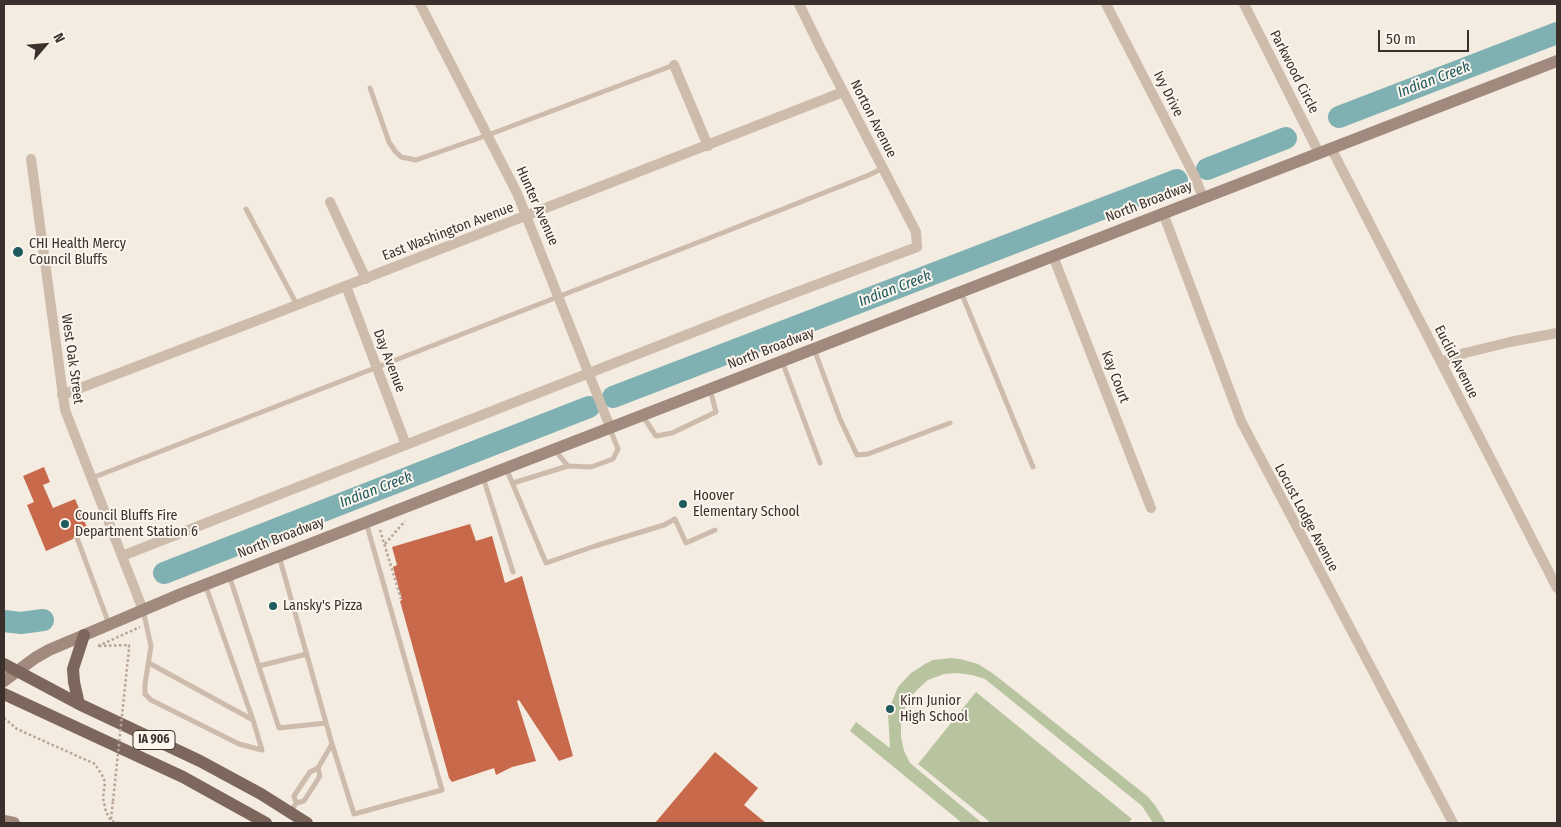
<!DOCTYPE html>
<style>
body{margin:0}
#map{position:relative;width:1561px;height:827px;overflow:hidden;background:#f4ebe1;font-family:"Fira Sans Condensed",sans-serif}
canvas{display:block}
.frame{position:absolute;inset:0;border:5px solid #3b302b;pointer-events:none}
.north{position:absolute;left:20px;top:20px;width:50px;height:50px;-webkit-text-stroke:4px #fbf5ee;paint-order:stroke;rotate:63deg;font-size:14px;font-weight:700;line-height:20px;text-align:center;color:#3b302b}
.north::after{content:'';display:block;margin:auto;width:18px;height:22px;background:#3b302b;clip-path:polygon(50% 0,100% 100%,50% 72%,0 100%)}
.scale{position:absolute;left:1378px;top:30px;width:91px;height:22px;box-sizing:border-box;border:2px solid #3b302b;border-top:0;padding-left:6px;font-size:15px;line-height:18px;white-space:nowrap;color:#3b302b;-webkit-text-stroke:4px #fbf5ee;paint-order:stroke}
</style>
<div id="map">
<canvas width="1561" height="827"></canvas>
<div class="frame"></div>
<div class="north">N</div>
<div class="scale">50 m</div>
</div>
<script>
const ctx = document.querySelector('canvas').getContext('2d');
ctx.lineJoin = 'round';
function fill(path, color) {
  ctx.fillStyle = color;
  ctx.fill(path, 'evenodd');
}
function toPath(rows) {
  const path = new Path2D();
  for (const r of rows) {
    path.moveTo(r[0], r[1]);
    for (let i = 2; i < r.length; i += 2) path.lineTo(r[i], r[i + 1]);
  }
  return path;
}
function strokePath(path, color, width, dash) {
  ctx.strokeStyle = color;
  ctx.lineWidth = width;
  ctx.lineCap = dash ? 'butt' : 'round';
  ctx.setLineDash(dash || []);
  ctx.stroke(path);
}
function write(font, color, halo, rows, align = 'center') {
  ctx.font = font + ' "Fira Sans Condensed",sans-serif';
  ctx.lineWidth = 4;
  ctx.setLineDash([]);
  ctx.textBaseline = 'middle';
  ctx.strokeStyle = halo;
  ctx.fillStyle = color;
  for (const [text, x, y, turn = 0] of rows) {
    ctx.save();
    ctx.translate(x, y);
    ctx.rotate((+turn || 0) * Math.PI / 180);
    ctx.textAlign = isNaN(turn) ? turn : align;
    if (halo) ctx.strokeText(text, 0, 0);
    ctx.fillText(text, 0, 0);
    ctx.restore();
  }
}
fill(toPath([
 [951,658,960,659,978,664,995,675,1147,796,1155,805,1166,823,1153,823,1142,806,985,679,972,675,957,673,944,674,928,680,919,688,910,697,905,708,901,721,901,737,904,751,910,763,982,823,962,823,850,731,856,722,890,748,888,713,891,704,898,687,911,673,925,664,933,660],
 [976,692,1132,819,1128,823,991,823,918,764]
]), '#b8c4a0');
strokePath(toPath([
 [1339,117,1557,33],
 [1207,169,1286,138],
 [613,397,1177,180],
 [164,573,589,407],
 [4,621,21,623,43,620]
]), '#7fb0b2', 22);
fill(toPath([
 [44,467,50,482,43,485,53,508,75,499,89,532,81,536,75,534,73,539,46,551,27,505,34,502,23,476],
 [470,524,476,541,492,536,505,583,522,576,573,756,559,761,519,700,517,701,536,761,512,767,496,775,494,768,452,782,449,778,400,601,402,600,393,567,397,565,392,547],
 [715,752,758,788,744,805,766,823,655,823]
]), '#c8694b');
strokePath(toPath([
 [380,530,401,599],
 [385,544,405,521],
 [98,646,140,627],
 [99,646,129,645,129,649],
 [4,718,17,729,95,764,102,775,105,782,103,798,106,812,111,821,119,823],
 [111,819,113,801]
]), '#b9a596', 2.5, [2.5, 2.5]);
strokePath(toPath([
 [370,88,389,142,395,151,401,157,416,160,488,135,674,65],
 [246,209,297,305],
 [961,292,1033,467],
 [814,349,840,419,857,455,868,454,950,423],
 [782,361,820,463],
 [642,415,656,436,672,433,716,412,710,389],
 [554,449,568,466,591,467,613,459,618,449,610,429],
 [506,468,546,563,595,546,664,525,675,519,686,543,715,530],
 [483,477,513,572],
 [92,478,717,235,869,175,883,168],
 [513,483,568,466],
 [77,538,109,624],
 [279,556,332,744,318,768,310,772,294,796,296,803],
 [229,575,279,728,326,723],
 [205,584,253,720],
 [143,610,151,646,145,684,145,694,151,700,239,744,262,750,253,720,149,663],
 [259,666,307,654],
 [332,744,354,814,442,790,366,522],
 [291,812,296,803,304,801,320,776,318,768]
]), '#cdbbac', 5);
strokePath(toPath([
 [420,4,517,193,610,427],
 [1106,4,1195,177,1203,198],
 [1244,4,1319,153],
 [674,65,708,146],
 [1331,148,1557,588],
 [31,159,65,410,143,610],
 [330,202,366,279],
 [1163,213,1241,421,1453,823],
 [1053,256,1151,508],
 [346,286,406,445],
 [1441,362,1465,353,1510,342,1557,333],
 [62,395,266,317,843,92],
 [122,556,773,301,917,247,916,232,820,47,799,4]
]), '#cdbbac', 10);
strokePath(toPath([
 [4,681,35,658,49,650,181,594,1557,61],
 [4,821,14,823]
]), '#a18a7d', 12);
strokePath(toPath([
 [4,664,79,704,200,761,261,794,307,823],
 [4,694,183,777,266,823],
 [79,704,74,682,73,669,84,635]
]), '#7d675c', 12);
strokePath(toPath([
 [113,801,129,649]
]), '#b9a596', 2.5, [2.5, 2.5]);
for (const [x, y, r, color] of [
 [18,252,6,"#1f5a5e"],
 [683,504,5,"#1f5a5e"],
 [65,524,5,"#1f5a5e"],
 [273,606,5,"#1f5a5e"],
 [890,709,5,"#1f5a5e"]
]) {
  const dot = new Path2D();
  dot.arc(x, y, r, 0, 2 * Math.PI);
  ctx.fillStyle = color;
  ctx.fill(dot);
  strokePath(dot, '#fbf5ee', 2);
}
for (const [x, y, w] of [
 [154,740,42]
]) {
  const box = new Path2D();
  box.roundRect(x - w / 2, y - 9.5, w, 19, 4);
  ctx.fillStyle = '#fbf5ee';
  ctx.fill(box);
  strokePath(box, '#3b302b', 1);
}
write('bold 12px', '#3b302b', null, [
 ["IA 906",154,740]
]);
write('14px', '#3b302b', '#fbf5ee', [
 ["Parkwood Circle",1294,72,63],
 ["Ivy Drive",1168,94,63],
 ["Norton Avenue",873,119,63],
 ["North Broadway",1149,202,-21],
 ["Hunter Avenue",537,206,66],
 ["East Washington Avenue",448,232,-21],
 ["North Broadway",771,349,-21],
 ["West Oak Street",72,359,82],
 ["Day Avenue",389,361,69],
 ["Euclid Avenue",1456,362,63],
 ["Kay Court",1115,377,69],
 ["Locust Lodge Avenue",1306,518,62],
 ["North Broadway",281,538,-21]
]);
write('14px', '#3b302b', '#fbf5ee', [
 ["CHI Health Mercy",29,244],
 ["Council Bluffs",29,260],
 ["Hoover",693,496],
 ["Elementary School",693,512],
 ["Council Bluffs Fire",75,516],
 ["Department Station 6",75,532],
 ["Lansky's Pizza",283,606],
 ["Kirn Junior",900,701],
 ["High School",900,717]
], 'left');
write('italic 15px', '#1f5a5e', '#fbf5ee', [
 ["Indian Creek",1434,80,-21],
 ["Indian Creek",895,289,-21],
 ["Indian Creek",376,490,-21]
]);
</script>
